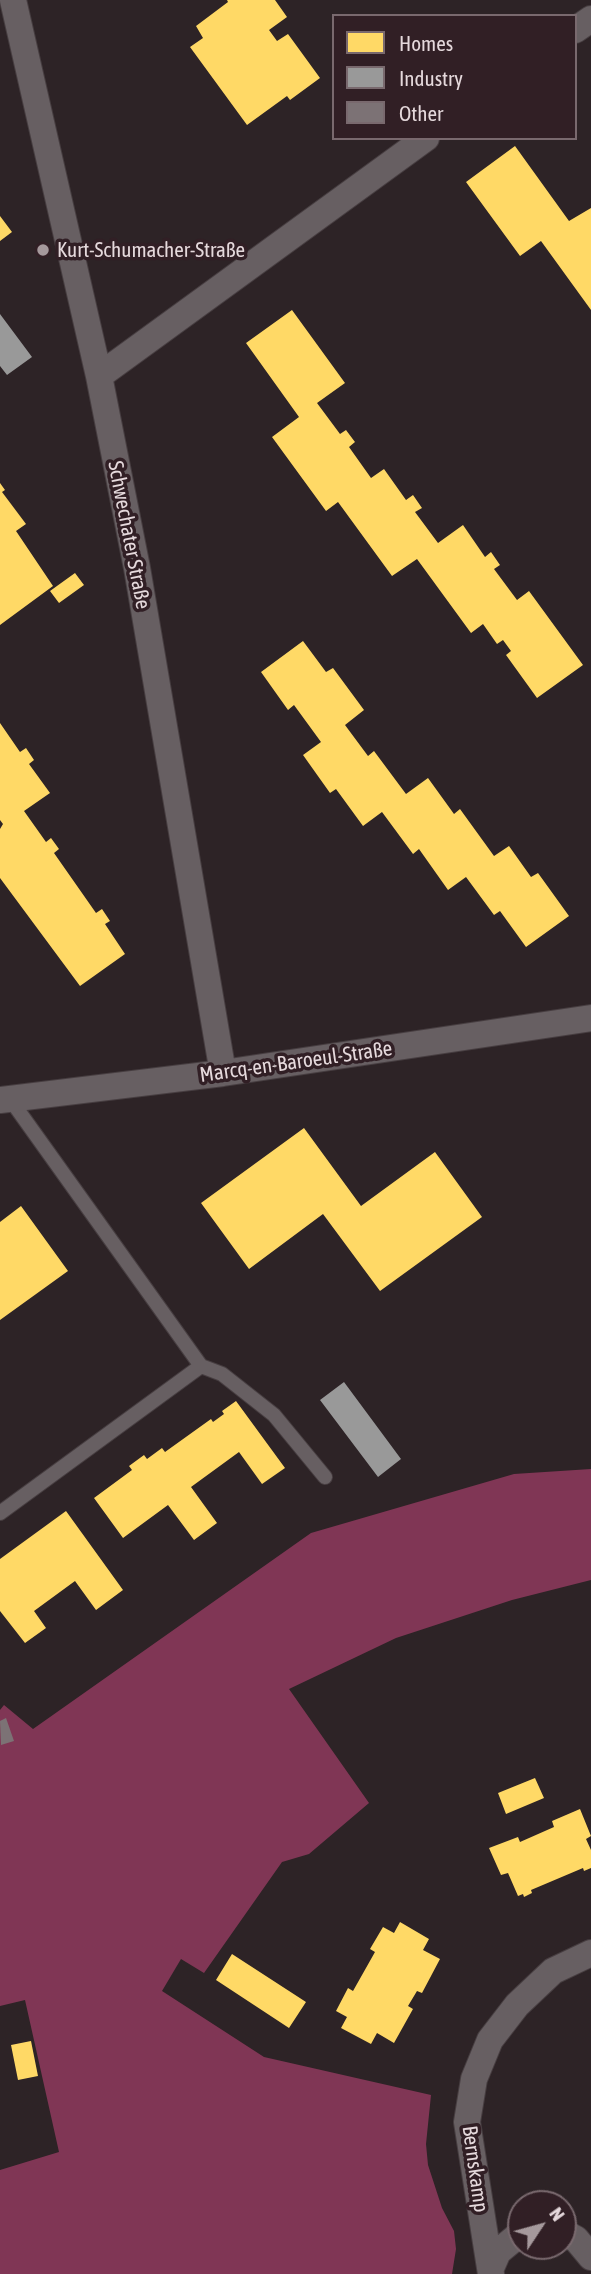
<!DOCTYPE html>
<meta charset="utf-8">
<style>
body{margin:0}
#map{position:relative;width:591px;height:2274px;overflow:hidden;background:#2d2326;font-family:"Asap Condensed",sans-serif}
canvas{display:block}
.legend{position:absolute;left:332px;top:14px;width:245px;height:126px;box-sizing:border-box;background:#311f25;border:2px solid #79696e;margin:0;padding:9px 12px;list-style:none;font-size:21px;color:#e5d9dc}
.legend li{display:flex;align-items:center;gap:14px;height:35px}
.legend b{width:35px;border:2px solid #79696e}
.north{position:absolute;left:507px;top:2190px;width:70px;height:70px;box-sizing:border-box;background:#311f25;border:2px solid #79696e;border-radius:50%;rotate:54deg;font-size:19px;font-weight:700;line-height:28px;text-align:center;color:#e5d9dc}
.north::after{content:'';display:block;margin:auto;width:24px;height:32px;background:#a5999c;clip-path:polygon(50% 0,100% 100%,50% 72%,0 100%)}
</style>
<div id="map">
<canvas width="591" height="2274"></canvas>
<ul class="legend">
<li><b style="height:19px;background:#ffd966"></b>Homes</li>
<li><b style="height:19px;background:#999"></b>Industry</li>
<li><b style="height:19px;background:#7c7275"></b>Other</li>
</ul>
<div class="north">N</div>
</div>
<script>
const ctx = document.querySelector('canvas').getContext('2d');
ctx.lineJoin = 'round';
function fill(path, color) {
  ctx.fillStyle = color;
  ctx.fill(path, 'evenodd');
}
function toPath(rows) {
  const path = new Path2D();
  for (const r of rows) {
    path.moveTo(r[0], r[1]);
    for (let i = 2; i < r.length; i += 2) path.lineTo(r[i], r[i + 1]);
  }
  return path;
}
function strokePath(path, color, width, dash) {
  ctx.strokeStyle = color;
  ctx.lineWidth = width;
  ctx.lineCap = dash ? 'butt' : 'round';
  ctx.setLineDash(dash || []);
  ctx.stroke(path);
}
function write(font, color, halo, rows, align = 'center') {
  ctx.font = font + ' "Asap Condensed",sans-serif';
  ctx.lineWidth = 7;
  ctx.setLineDash([]);
  ctx.textBaseline = 'middle';
  ctx.strokeStyle = halo;
  ctx.fillStyle = color;
  for (const [text, x, y, turn = 0] of rows) {
    ctx.save();
    ctx.translate(x, y);
    ctx.rotate((+turn || 0) * Math.PI / 180);
    ctx.textAlign = isNaN(turn) ? turn : align;
    if (halo) ctx.strokeText(text, 0, 0);
    ctx.fillText(text, 0, 0);
    ctx.restore();
  }
}
fill(toPath([
 [591,1469,591,1580,512,1600,396,1638,289,1689,369,1803,309,1854,282,1862,204,1973,181,1959,162,1991,264,2057,431,2095,426,2144,428,2165,442,2208,454,2231,456,2249,452,2274,0,2274,0,2170,59,2152,25,2000,0,2006,0,1710,4,1705,33,1729,311,1533,514,1474]
]), '#803655');
fill(toPath([
 [227,0,275,0,287,17,269,30,277,41,288,34,320,78,290,100,287,96,247,125,190,47,203,38,196,26,228,2],
 [515,146,569,221,591,208,591,310,541,241,520,256,466,182],
 [0,216,12,232,0,241],
 [292,310,345,383,317,403,340,434,346,430,355,442,349,447,371,478,384,469,406,500,413,495,422,508,415,512,438,543,463,525,485,557,491,552,500,565,494,569,517,600,529,591,583,665,537,698,506,655,511,651,503,640,497,644,483,624,471,633,417,559,392,576,338,502,326,511,272,437,299,417,246,343],
 [0,483,5,490,2,492,26,524,16,531,53,586,0,625],
 [75,573,84,585,59,603,50,591],
 [303,641,326,672,333,668,364,710,345,725,368,756,374,751,406,794,428,778,454,814,460,809,494,856,509,846,531,877,538,873,569,916,526,947,500,911,494,915,466,877,448,890,419,849,413,854,382,812,363,826,336,789,330,793,303,755,321,742,294,705,288,710,261,672],
 [0,723,20,752,26,748,34,760,29,764,50,793,24,811,46,842,51,838,59,849,54,853,96,913,102,909,110,921,105,924,125,954,80,986,0,878,0,829,3,824,0,820],
 [304,1128,361,1206,435,1152,482,1217,380,1291,323,1214,249,1269,201,1203],
 [21,1206,68,1271,0,1320,0,1222],
 [236,1401,285,1468,262,1484,239,1452,191,1487,217,1523,194,1540,168,1505,123,1538,94,1498,132,1470,129,1466,144,1455,147,1459,162,1448,165,1452,211,1419,213,1422,224,1414,222,1411],
 [66,1511,123,1590,96,1610,75,1581,34,1611,46,1628,25,1643,0,1611,0,1559],
 [535,1778,544,1798,506,1814,498,1793],
 [580,1809,591,1836,586,1839,591,1850,591,1868,584,1871,583,1868,531,1890,532,1893,524,1897,523,1894,518,1896,508,1873,501,1875,489,1848,518,1837,520,1842,554,1827,552,1821],
 [400,1922,429,1939,423,1950,440,1959,422,1993,417,1991,408,2006,413,2009,394,2043,377,2033,371,2044,341,2028,347,2017,336,2011,348,1988,353,1991,375,1952,370,1949,383,1927,394,1933],
 [232,1954,306,2002,289,2028,216,1980],
 [31,2041,38,2076,18,2080,11,2045]
]), '#ffd966');
fill(toPath([
 [0,314,32,357,7,375,0,366],
 [344,1382,401,1459,378,1477,320,1400]
]), '#999');
fill(toPath([
 [6,1718,14,1741,1,1745,0,1721]
]), '#7c7275');
const service = toPath([
 [201,1366,222,1374,274,1415,325,1477],
 [0,1513,201,1366,10,1099]
]);
const minor = toPath([
 [13,0,99,376,137,568,223,1073],
 [575,30,591,19],
 [99,376,426,138],
 [0,1100,223,1073,591,1018],
 [563,2232,576,2239,591,2257],
 [491,2268,498,2252,521,2233],
 [491,2274,467,2122,474,2079,490,2040,517,2005,553,1971,591,1953]
]);
strokePath(service, '#473e41', 16);
strokePath(minor, '#473e41', 28);
strokePath(service, '#675f62', 14);
strokePath(minor, '#675f62', 26);
for (const [x, y, r, color] of [
 [43,250,7,"#a5999c"]
]) {
  const dot = new Path2D();
  dot.arc(x, y, r, 0, 2 * Math.PI);
  ctx.fillStyle = color;
  ctx.fill(dot);
  strokePath(dot, '#311f25', 2.5);
}
write('21px', '#e5d9dc', '#311f25', [
 ["Kurt-Schumacher-Straße",57,250]
], 'left');
write('21px', '#e5d9dc', '#311f25', [
 ["Schwechater Straße",129,535,79],
 ["Marcq-en-Baroeul-Straße",296,1062,-8],
 ["Bernskamp",475,2169,82]
]);
</script>
